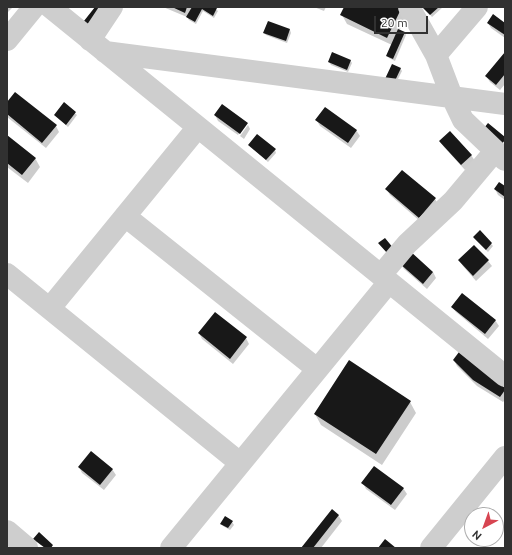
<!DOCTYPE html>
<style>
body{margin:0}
#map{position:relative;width:512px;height:555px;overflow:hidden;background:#fff;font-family:Ubuntu,sans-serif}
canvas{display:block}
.frame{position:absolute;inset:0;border:8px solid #313131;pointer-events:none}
.north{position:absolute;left:464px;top:507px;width:40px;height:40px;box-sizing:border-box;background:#fff;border:1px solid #adadad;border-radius:50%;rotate:221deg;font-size:11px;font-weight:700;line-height:16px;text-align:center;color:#313131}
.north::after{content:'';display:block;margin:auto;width:14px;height:18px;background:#d74551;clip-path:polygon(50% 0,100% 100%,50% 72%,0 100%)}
.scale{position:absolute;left:374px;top:16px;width:54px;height:18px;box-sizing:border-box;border:2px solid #313131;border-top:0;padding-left:5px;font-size:12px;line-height:14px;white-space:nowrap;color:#313131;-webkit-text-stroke:3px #fff;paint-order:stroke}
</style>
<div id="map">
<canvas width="512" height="555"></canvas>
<div class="frame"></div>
<div class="north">N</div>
<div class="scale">20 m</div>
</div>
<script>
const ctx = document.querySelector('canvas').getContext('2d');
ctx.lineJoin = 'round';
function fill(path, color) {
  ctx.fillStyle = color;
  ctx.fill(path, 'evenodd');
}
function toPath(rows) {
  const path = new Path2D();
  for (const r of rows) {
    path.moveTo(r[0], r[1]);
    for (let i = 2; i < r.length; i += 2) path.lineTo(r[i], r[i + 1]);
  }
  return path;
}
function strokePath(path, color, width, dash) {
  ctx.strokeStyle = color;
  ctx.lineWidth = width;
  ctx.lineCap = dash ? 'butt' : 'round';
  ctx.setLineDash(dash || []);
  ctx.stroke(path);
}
fill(toPath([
 [7,7,12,8,7,13],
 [163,7,190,7,192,9,193,7,213,7,218,11,214,18,203,11,196,24,189,20,187,17],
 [314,7,326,7,324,11],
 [345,7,403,7,407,14,400,30,405,33,406,35,395,61,389,58,387,56,392,45,347,24,342,15],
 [424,7,443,7,432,17],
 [268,22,290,30,291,33,287,43,266,35,264,33],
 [488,23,505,24,505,38,491,28],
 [505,54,505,84,500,90,490,82,486,76],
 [350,60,352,63,348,72,331,65,329,62],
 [400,68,402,71,394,87,387,84],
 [7,103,56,126,59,132,46,148,7,117],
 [64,104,77,115,68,127,55,115],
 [215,115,247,124,248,124,246,124,238,135,218,121],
 [317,121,356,130,360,136,351,148,320,126],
 [248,125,250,129,244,139,240,136],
 [7,136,35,158,40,167,28,183,7,167],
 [440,142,471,155,475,161,465,170,444,147],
 [249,145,275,150,276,153,268,162],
 [505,188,505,200,498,195,495,189],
 [387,190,435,199,438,204,422,223,390,195],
 [480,232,493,246,488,252,474,238],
 [459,260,488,261,492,266,476,281,463,266],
 [400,263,433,272,436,278,427,289,404,269],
 [452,307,495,320,499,326,488,339,456,312],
 [199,333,246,338,249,344,233,364,202,339],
 [454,360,505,389,505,400,503,402,477,386,457,366],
 [410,402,416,413,382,465,321,425,315,414],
 [79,467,112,469,116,475,104,490,82,473],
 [363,483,403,488,407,494,395,510,366,489],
 [338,515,342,521,321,548,302,548],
 [232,522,234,525,230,530,223,526,222,524]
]), '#0003');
fill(toPath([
 [95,7,103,7,85,30,80,26],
 [172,7,187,7,185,13],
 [192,7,215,7,217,8,213,16,202,9,195,22,186,17],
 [344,7,402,7,387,38,340,15],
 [422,7,439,7,430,15],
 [493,14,505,23,505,35,487,23],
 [268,21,290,29,286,41,263,33],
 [398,29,405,32,393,59,386,56],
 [332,52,351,60,347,70,328,62],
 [505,52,505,74,496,85,485,76],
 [392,64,401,68,393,85,384,81],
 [15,92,57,125,42,143,7,114,7,102],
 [64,102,76,112,66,125,54,115],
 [222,104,248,123,240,134,214,115],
 [325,107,357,130,348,143,315,120],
 [488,123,505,137,505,140,498,149,480,133],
 [450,131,472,155,461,165,439,141],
 [257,134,276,149,266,160,248,145],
 [7,135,36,158,22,175,7,163],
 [402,170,436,198,419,218,385,189],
 [499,182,505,186,505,197,494,189],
 [480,230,492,243,486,250,473,237],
 [385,238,394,249,388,254,378,243],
 [474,245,489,260,473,276,458,260],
 [410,251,433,272,423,284,399,263],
 [462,293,496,320,485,334,451,307],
 [215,312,247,337,230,359,198,333],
 [459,352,505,388,505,390,500,397,473,380,453,360],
 [349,360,411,401,376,454,314,414],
 [91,451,113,469,100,485,78,467],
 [374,466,404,488,391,505,361,483],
 [332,509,339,515,313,548,301,548],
 [225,516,233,521,228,528,220,524],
 [39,532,53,545,51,548,45,548,33,539],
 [385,539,396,548,378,548]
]), '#181818');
strokePath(toPath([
 [50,7,505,376],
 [409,7,436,55,452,97,463,120,505,160],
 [7,40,34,7],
 [90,40,112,7],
 [105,52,505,104],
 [436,55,477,7],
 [125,216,317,369],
 [7,274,240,463],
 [381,275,407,244,453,201,495,151],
 [50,308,198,127],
 [7,531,27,548],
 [171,548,389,282],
 [431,548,505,457]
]), '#cecece', 22);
</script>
